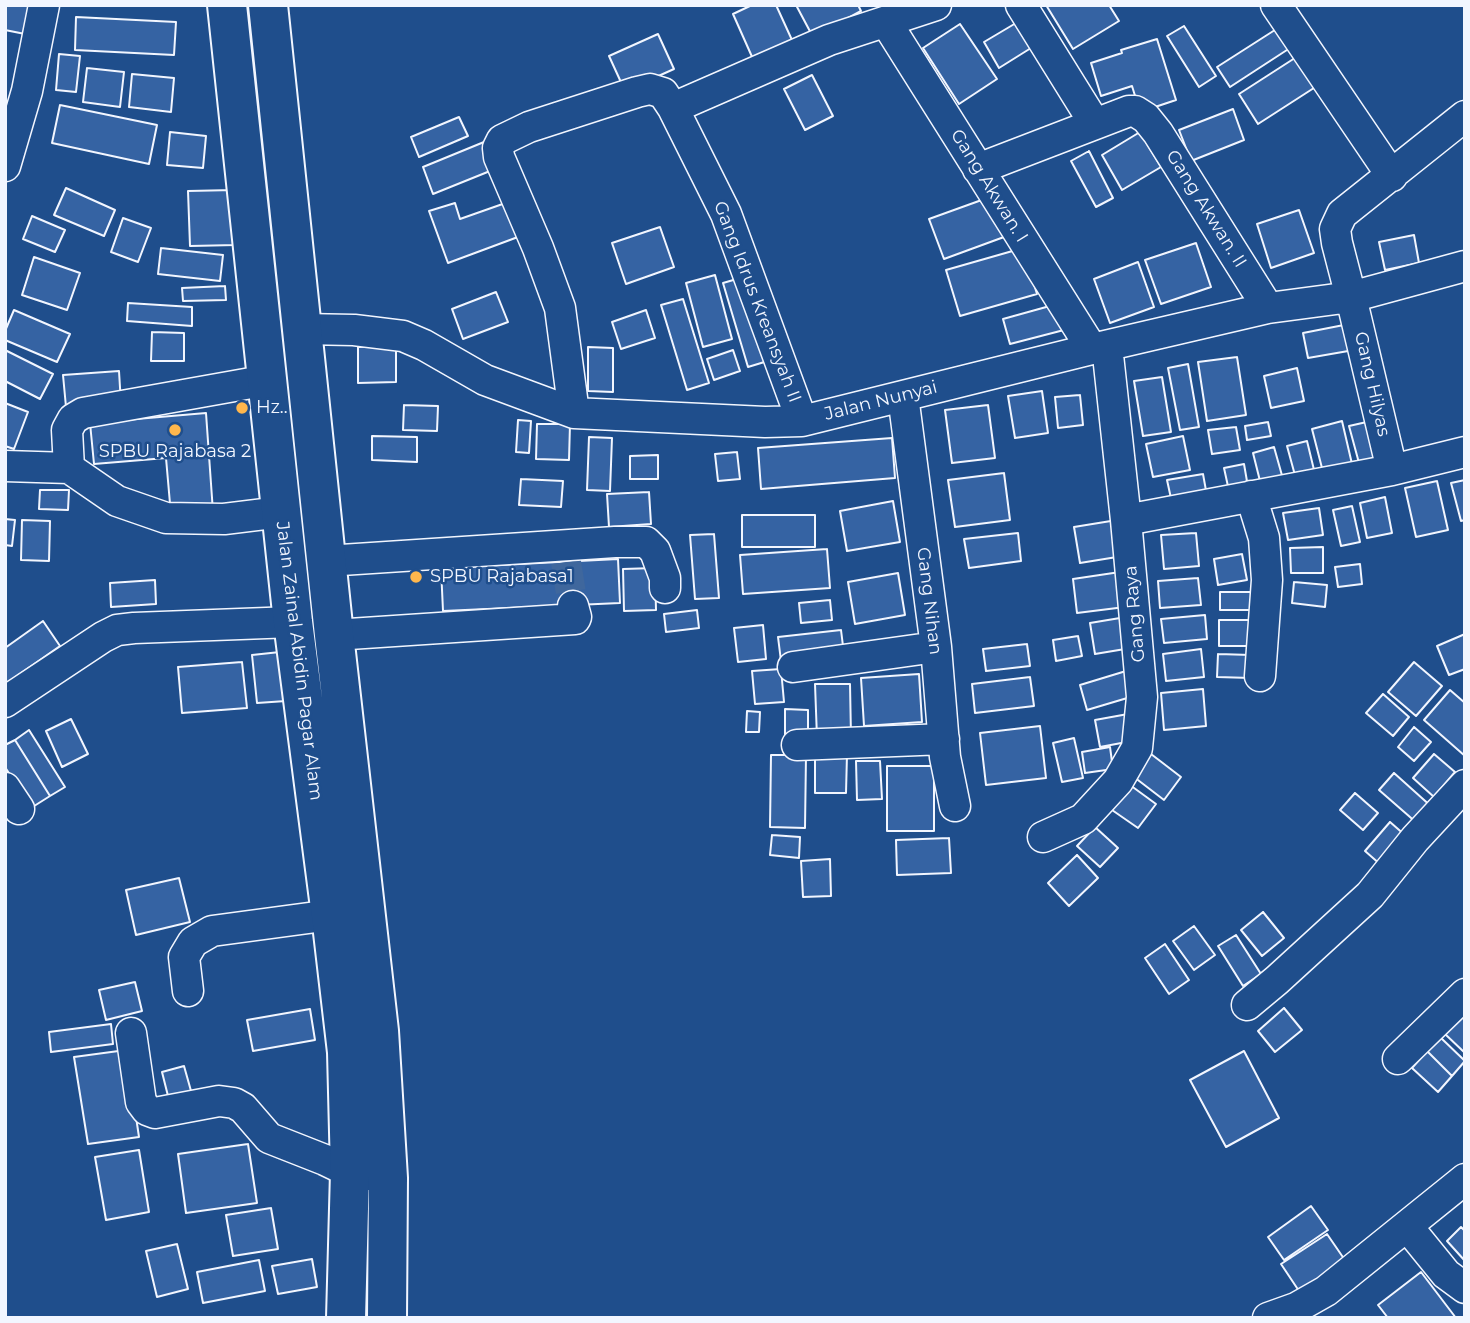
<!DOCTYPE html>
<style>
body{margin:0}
#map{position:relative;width:1470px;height:1323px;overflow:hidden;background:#1f4e8c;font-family:Montserrat,sans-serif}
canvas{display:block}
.frame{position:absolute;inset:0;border:7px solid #f2f6ff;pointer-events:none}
</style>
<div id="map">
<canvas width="1470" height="1323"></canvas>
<div class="frame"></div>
</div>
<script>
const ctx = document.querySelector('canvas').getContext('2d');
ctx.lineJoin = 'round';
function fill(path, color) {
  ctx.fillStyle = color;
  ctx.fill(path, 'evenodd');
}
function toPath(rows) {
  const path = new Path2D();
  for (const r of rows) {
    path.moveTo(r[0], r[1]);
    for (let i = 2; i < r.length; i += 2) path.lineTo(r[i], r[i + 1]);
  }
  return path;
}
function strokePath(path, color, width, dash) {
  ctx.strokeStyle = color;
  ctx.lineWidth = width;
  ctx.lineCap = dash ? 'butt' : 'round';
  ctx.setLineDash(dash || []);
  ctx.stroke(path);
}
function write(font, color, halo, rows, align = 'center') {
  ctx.font = font + ' Montserrat,sans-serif';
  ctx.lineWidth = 5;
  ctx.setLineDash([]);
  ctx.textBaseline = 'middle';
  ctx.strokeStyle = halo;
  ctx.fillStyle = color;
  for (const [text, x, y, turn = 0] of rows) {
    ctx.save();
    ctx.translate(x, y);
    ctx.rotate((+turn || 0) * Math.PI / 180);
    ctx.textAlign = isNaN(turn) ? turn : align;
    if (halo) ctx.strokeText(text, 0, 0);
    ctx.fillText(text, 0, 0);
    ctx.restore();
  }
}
const building = toPath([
 [5,5,32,5,25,34,5,30,5,5],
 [752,5,776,5,797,51,757,68,733,14,752,5],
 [796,5,858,5,861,11,813,37,796,5],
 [1046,5,1109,5,1119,21,1073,49,1046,5],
 [76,17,176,22,174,55,75,50,76,17],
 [1016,23,1031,48,999,68,984,42,1016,23],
 [960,24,997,79,959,104,923,48,960,24],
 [1184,26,1216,76,1199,87,1167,36,1184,26],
 [1278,28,1290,48,1230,87,1217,67,1278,28],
 [658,34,674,69,625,91,609,56,658,34],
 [1157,39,1176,100,1140,112,1132,86,1101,96,1091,63,1122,53,1121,50,1157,39],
 [59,54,80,56,76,92,56,90,59,54],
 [1298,56,1317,86,1258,124,1239,94,1298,56],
 [87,68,124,72,120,107,83,102,87,68],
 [132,74,174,78,171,112,129,107,132,74],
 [812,75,833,116,805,130,784,89,812,75],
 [60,105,157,125,149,164,52,143,60,105],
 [1233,109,1244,140,1191,161,1179,130,1233,109],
 [459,117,468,136,419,157,411,137,459,117],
 [170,132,206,136,203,168,167,165,170,132],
 [1140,132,1161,167,1122,190,1102,155,1140,132],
 [484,142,495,169,433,194,423,167,484,142],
 [1089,151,1113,198,1096,207,1071,161,1089,151],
 [66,188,115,210,104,236,54,215,66,188],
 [234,190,236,245,190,246,188,191,234,190],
 [990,197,1004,237,944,259,929,219,990,197],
 [514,200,526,234,448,263,429,211,455,203,460,219,514,200],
 [1299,210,1314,253,1271,268,1257,224,1299,210],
 [32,216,65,230,55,252,23,239,32,216],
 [123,218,151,228,138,262,111,252,123,218],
 [660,227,674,267,626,284,612,243,660,227],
 [1414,235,1419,263,1385,270,1379,242,1414,235],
 [1196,243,1211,287,1161,304,1145,260,1196,243],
 [161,248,223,255,220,281,158,274,161,248],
 [1023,248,1037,294,960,316,946,270,1023,248],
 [34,257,80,273,67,310,22,295,34,257],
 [1138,262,1154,307,1110,323,1094,279,1138,262],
 [715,275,732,339,703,347,686,283,715,275],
 [747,276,771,360,748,367,723,283,747,276],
 [225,286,226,300,183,301,182,288,225,286],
 [496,292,508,322,463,339,452,309,496,292],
 [683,299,709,383,687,390,661,305,683,299],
 [128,303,192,307,192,326,127,321,128,303],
 [1057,304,1064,330,1010,344,1003,319,1057,304],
 [14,310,70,334,57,362,5,340,5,331,14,310],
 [646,310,655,338,621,349,612,322,646,310],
 [1349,324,1354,350,1308,358,1303,333,1349,324],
 [152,332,184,333,184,361,151,361,152,332],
 [396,346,396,382,358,383,358,347,396,346],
 [588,347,613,348,613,392,588,391,588,347],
 [5,350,53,374,40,399,5,381,5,350],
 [733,350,740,371,714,380,707,359,733,350],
 [1237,357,1246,415,1207,421,1198,362,1237,357],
 [1188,364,1199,427,1180,430,1168,368,1188,364],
 [1297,368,1304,401,1271,408,1264,376,1297,368],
 [119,371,121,404,66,407,63,375,119,371],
 [1162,377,1171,432,1143,436,1134,381,1162,377],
 [1042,391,1048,433,1015,438,1008,396,1042,391],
 [1080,395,1083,425,1058,428,1055,397,1080,395],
 [5,403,28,412,14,449,5,446,5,403],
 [404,405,438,406,437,431,403,430,404,405],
 [988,405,995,458,952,463,945,410,988,405],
 [206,413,213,512,171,515,166,458,94,464,90,423,206,413],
 [1380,419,1389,456,1359,463,1349,426,1380,419],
 [518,420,531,421,529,453,516,452,518,420],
 [1342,421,1352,464,1323,472,1312,429,1342,421],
 [1268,422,1271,436,1247,440,1245,426,1268,422],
 [537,424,570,424,569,460,536,459,537,424],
 [1236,427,1240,450,1212,454,1208,430,1236,427],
 [372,436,417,437,417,462,372,460,372,436],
 [1183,436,1190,470,1153,477,1146,444,1183,436],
 [589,437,612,438,610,491,587,490,589,437],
 [892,438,895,478,761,489,758,448,892,438],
 [1307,441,1315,474,1296,479,1287,446,1307,441],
 [1274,447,1283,479,1261,485,1253,453,1274,447],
 [737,452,740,479,718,481,715,454,737,452],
 [658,455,658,479,630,479,630,456,658,455],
 [1244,464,1248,487,1229,491,1224,468,1244,464],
 [1004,473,1010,520,955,527,948,480,1004,473],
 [1203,474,1207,496,1172,503,1167,480,1203,474],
 [521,479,563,481,561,507,519,505,521,479],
 [1465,480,1465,520,1461,521,1451,483,1465,480],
 [1437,481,1448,530,1416,537,1405,488,1437,481],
 [40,490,69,490,68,510,39,509,40,490],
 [649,492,651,524,609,527,607,494,649,492],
 [1385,497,1392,533,1367,538,1360,503,1385,497],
 [893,501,900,542,847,551,840,511,893,501],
 [1352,506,1360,542,1341,546,1333,510,1352,506],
 [1319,508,1323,535,1288,540,1283,513,1319,508],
 [742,515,815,515,815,547,742,547,742,515],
 [5,519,15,520,12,546,5,545,5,519],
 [22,520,50,521,49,561,21,560,22,520],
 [1117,520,1123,556,1080,563,1074,527,1117,520],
 [1018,533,1021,561,969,568,964,539,1018,533],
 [1196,533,1199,566,1164,569,1161,535,1196,533],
 [714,534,719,598,695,599,690,535,714,534],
 [1323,547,1323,573,1291,573,1290,548,1323,547],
 [827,549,830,588,743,594,740,555,827,549],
 [1242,554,1247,580,1218,585,1214,559,1242,554],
 [618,559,620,603,443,611,441,568,618,559],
 [1360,564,1362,584,1338,587,1335,567,1360,564],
 [655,568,656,610,624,611,623,569,655,568],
 [1120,572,1125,607,1077,613,1073,579,1120,572],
 [898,573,905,615,855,624,848,582,898,573],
 [1198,578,1201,605,1160,608,1158,581,1198,578],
 [155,580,156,604,111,607,110,583,155,580],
 [1294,582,1327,585,1325,607,1292,603,1294,582],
 [1220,592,1253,592,1253,610,1220,610,1220,592],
 [830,600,832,620,801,623,799,603,830,600],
 [697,610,699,628,666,632,664,614,697,610],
 [1205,615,1207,639,1164,643,1161,619,1205,615],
 [1126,617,1131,648,1095,654,1090,623,1126,617],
 [1219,620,1252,620,1252,646,1219,646,1219,620],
 [43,621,60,646,7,683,5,681,5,648,43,621],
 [763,625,766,659,738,662,734,628,763,625],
 [841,630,844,654,781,661,778,637,841,630],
 [1465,634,1465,669,1449,675,1437,646,1465,634],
 [1078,636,1082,656,1056,661,1053,640,1078,636],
 [1027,644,1030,666,986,671,983,649,1027,644],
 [1201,649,1204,677,1166,681,1163,654,1201,649],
 [280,652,286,701,257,703,252,655,280,652],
 [1218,654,1251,655,1251,678,1217,677,1218,654],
 [242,662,247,708,182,713,178,667,242,662],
 [1414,662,1442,686,1416,716,1388,692,1414,662],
 [781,669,784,702,755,704,752,671,781,669],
 [1126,671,1134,696,1087,710,1080,685,1126,671],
 [919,674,922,722,864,726,861,678,919,674],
 [1030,677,1034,706,975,713,972,684,1030,677],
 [815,684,850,684,851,737,817,738,815,684],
 [1203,689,1206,726,1164,730,1161,693,1203,689],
 [1450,690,1465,703,1465,756,1424,720,1450,690],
 [1383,694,1409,717,1393,736,1366,713,1383,694],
 [785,709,808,710,808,740,785,740,785,709],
 [747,711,760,712,759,732,746,732,747,711],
 [1128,714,1132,741,1100,747,1095,720,1128,714],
 [71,719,88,754,62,767,46,731,71,719],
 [1040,726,1046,778,986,785,980,733,1040,726],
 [1414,727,1431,742,1414,761,1398,747,1414,727],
 [29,730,65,787,50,796,15,740,29,730],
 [1074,738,1083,778,1062,782,1053,743,1074,738],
 [15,740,50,796,31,808,5,767,5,745,15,740],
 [1110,747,1113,769,1085,773,1082,752,1110,747],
 [815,754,847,754,846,793,815,793,815,754],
 [1151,754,1181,777,1164,800,1134,777,1151,754],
 [1434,754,1455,772,1434,797,1413,778,1434,754],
 [771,755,806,755,805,828,770,827,771,755],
 [856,761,880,761,882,799,857,800,856,761],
 [887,766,934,766,934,831,887,831,887,766],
 [1394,773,1433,808,1418,824,1379,790,1394,773],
 [1130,785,1156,804,1138,828,1112,810,1130,785],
 [1355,793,1378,813,1363,830,1340,810,1355,793],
 [1390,822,1406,836,1381,865,1365,851,1390,822],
 [1095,827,1118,848,1100,867,1077,846,1095,827],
 [772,835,800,837,799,858,770,855,772,835],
 [949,838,951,873,897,875,896,840,949,838],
 [1077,855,1098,878,1069,906,1048,883,1077,855],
 [830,859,831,896,803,897,801,861,830,859],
 [179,878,190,922,136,935,126,890,179,878],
 [1263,912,1284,938,1262,956,1241,930,1263,912],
 [1194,926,1215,955,1194,970,1173,941,1194,926],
 [1236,935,1261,974,1243,986,1218,946,1236,935],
 [1165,944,1189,980,1169,994,1145,958,1165,944],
 [135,982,142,1011,106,1020,99,990,135,982],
 [1284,1008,1302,1030,1275,1052,1258,1031,1284,1008],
 [310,1009,315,1040,253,1051,247,1020,310,1009],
 [1465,1012,1465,1053,1445,1034,1465,1012],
 [111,1024,113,1044,51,1052,49,1032,111,1024],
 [1440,1037,1465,1061,1452,1076,1427,1051,1440,1037],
 [126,1050,139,1137,88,1144,74,1057,126,1050],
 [1244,1051,1279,1118,1226,1147,1190,1080,1244,1051],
 [1427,1051,1452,1076,1438,1092,1412,1068,1427,1051],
 [184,1066,193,1098,170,1104,162,1072,184,1066],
 [248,1144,257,1203,186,1213,178,1154,248,1144],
 [139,1150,149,1212,106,1220,95,1157,139,1150],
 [1311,1206,1328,1230,1284,1260,1268,1237,1311,1206],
 [271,1208,278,1249,233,1256,226,1215,271,1208],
 [1461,1227,1465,1231,1465,1261,1447,1241,1461,1227],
 [1327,1234,1349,1266,1303,1297,1281,1264,1327,1234],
 [177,1244,188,1289,157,1297,146,1251,177,1244],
 [312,1259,317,1287,278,1294,272,1266,312,1259],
 [259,1260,265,1291,203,1303,197,1272,259,1260],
 [1421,1272,1456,1318,1388,1318,1378,1305,1421,1272]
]);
fill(building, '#3563a3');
strokePath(building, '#f2f6ff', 2);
strokePath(toPath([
 [566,562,573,606]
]), '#3f679d', 30, [30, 15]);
const minor = toPath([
 [1021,5,1095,124],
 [1276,5,1392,176],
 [886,22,1092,349],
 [673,108,829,40,936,5],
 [5,166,27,91,44,5],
 [978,169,1129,111,1135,111,1146,118,1158,133,1268,308],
 [302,329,354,330,403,336,424,345,485,380,574,413,765,422,802,421,1092,349,1268,308,1351,297,1465,266],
 [903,396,936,647,945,757,955,806],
 [574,413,560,308,538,248,499,157,498,148,502,140,529,127,637,92,650,89,663,93,673,108,726,214,802,421],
 [5,466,69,468,117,501,166,518,224,519,281,512],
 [69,468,67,430,73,419,83,413,268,380],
 [1392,470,1351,297,1337,243,1335,229,1342,214,1465,116],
 [1251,496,1264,538,1267,580,1260,676],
 [1126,520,1392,470,1465,452],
 [326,561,615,542,646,542,655,551,665,578,665,588],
 [334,635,575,619,576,617,573,606],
 [793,667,936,647],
 [5,702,103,637,117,630,134,628,293,622],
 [797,745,944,739],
 [5,788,19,809],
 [1043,837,1083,819,1118,781,1137,748,1142,697,1126,520,1107,346],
 [188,991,184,957,193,942,212,931,331,915],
 [1247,1005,1277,980,1370,895,1415,839,1465,785],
 [131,1033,141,1102,147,1110,155,1113,219,1101,234,1103,243,1108,269,1138,325,1160,350,1172,369,1175],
 [1398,1059,1465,994],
 [1407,1226,1446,1274,1465,1288],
 [1268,1318,1296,1308,1326,1291,1465,1179]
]);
const highway = toPath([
 [227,5,293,622,331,915,347,1052,350,1172,346,1318],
 [268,5,334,635,379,1031,388,1178,387,1318]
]);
strokePath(minor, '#f2f6ff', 33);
strokePath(highway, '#f2f6ff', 42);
strokePath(minor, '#1f4e8c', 30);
strokePath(highway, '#1f4e8c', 38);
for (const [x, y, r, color] of [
 [242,408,7,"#ffb74d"],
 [175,430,7,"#ffb74d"],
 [416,577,7,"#ffb74d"]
]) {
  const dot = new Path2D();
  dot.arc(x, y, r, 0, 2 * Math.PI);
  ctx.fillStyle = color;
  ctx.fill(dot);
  strokePath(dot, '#1f4e8c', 2.5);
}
write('18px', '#f2f6ff', '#1f4e8c', [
 ["Gang Akwan. I",989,186,58],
 ["Gang Akwan. II",1206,209,58],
 ["Gang Idrus Kreansyah II",757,302,69],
 ["Gang Hilyas",1372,384,77],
 ["Jalan Nunyai",881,401,-14],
 ["Gang Nihan",929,601,83],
 ["Gang Raya",1135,614,-95],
 ["Jalan Zainal Abidin Pagar Alam",299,661,83]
]);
write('18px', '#f2f6ff', '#1f4e8c', [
 ["Hz..",256,408],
 ["SPBU Rajabasa 2",175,452,"center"],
 ["SPBU Rajabasa1",430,577]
], 'left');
</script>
